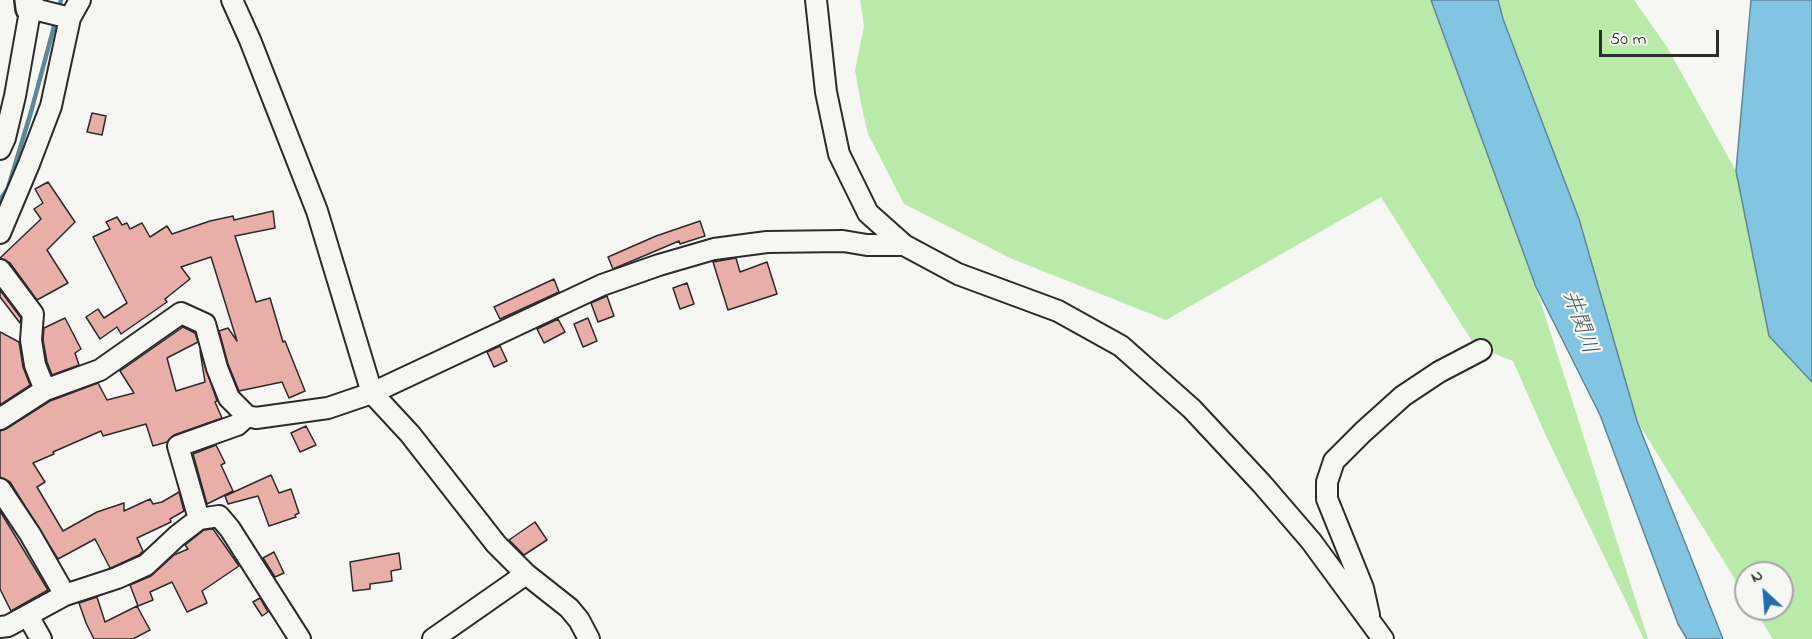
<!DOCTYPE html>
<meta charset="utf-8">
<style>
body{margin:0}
#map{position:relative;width:1812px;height:639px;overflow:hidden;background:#f6f6f2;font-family:"Indie Flower",sans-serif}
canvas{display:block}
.north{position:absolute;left:1734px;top:561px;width:60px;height:60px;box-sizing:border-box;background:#f6f6f2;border:2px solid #a5a5a2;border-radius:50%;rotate:334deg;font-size:16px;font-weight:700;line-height:24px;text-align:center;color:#2b2b2b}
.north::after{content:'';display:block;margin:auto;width:21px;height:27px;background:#1f6fb2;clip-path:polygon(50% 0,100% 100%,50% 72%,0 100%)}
.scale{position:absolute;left:1599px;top:30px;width:120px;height:27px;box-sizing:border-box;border:3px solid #2b2b2b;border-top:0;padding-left:8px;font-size:18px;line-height:21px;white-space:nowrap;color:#2b2b2b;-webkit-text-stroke:4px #f6f6f2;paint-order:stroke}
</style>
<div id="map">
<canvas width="1812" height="639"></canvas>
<div class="north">N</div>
<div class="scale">50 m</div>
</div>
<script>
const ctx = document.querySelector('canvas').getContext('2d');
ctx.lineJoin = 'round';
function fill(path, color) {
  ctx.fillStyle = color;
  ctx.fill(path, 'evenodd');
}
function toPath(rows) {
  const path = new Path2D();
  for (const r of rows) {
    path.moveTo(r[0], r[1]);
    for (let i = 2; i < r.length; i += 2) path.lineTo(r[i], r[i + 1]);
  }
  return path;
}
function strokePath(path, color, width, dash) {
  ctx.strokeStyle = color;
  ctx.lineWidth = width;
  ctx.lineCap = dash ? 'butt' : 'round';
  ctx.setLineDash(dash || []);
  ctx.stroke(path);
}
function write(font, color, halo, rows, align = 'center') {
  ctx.font = font + ' "Indie Flower","Klee One",sans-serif';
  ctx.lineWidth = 4.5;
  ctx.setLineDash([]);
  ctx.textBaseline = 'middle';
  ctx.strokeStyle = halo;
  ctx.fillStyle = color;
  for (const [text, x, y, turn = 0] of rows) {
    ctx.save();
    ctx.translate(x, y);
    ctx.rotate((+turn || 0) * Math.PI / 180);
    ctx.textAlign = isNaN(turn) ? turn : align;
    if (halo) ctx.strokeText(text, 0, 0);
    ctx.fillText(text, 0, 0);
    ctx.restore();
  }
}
fill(toPath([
 [860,0,1431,0,1536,287,1648,639,1644,639,1546,436,1513,361,1475,346,1381,197,1166,320,1010,258,904,204,868,134,862,109,855,70,864,26],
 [1498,0,1634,0,1667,47,1736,171,1769,336,1812,382,1812,639,1773,639,1754,609,1782,609,1782,573,1746,573,1746,597,1637,421,1579,219,1503,19]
]), '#b9eaaa');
const water = toPath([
 [1431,0,1498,0,1503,19,1579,219,1637,421,1723,639,1687,639,1678,624,1600,415,1536,287,1431,0],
 [1751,0,1812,0,1812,382,1769,336,1736,171,1751,0]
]);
fill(water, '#82c5e3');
strokePath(water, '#5f8799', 1.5);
strokePath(toPath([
 [58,11,61,0],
 [0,200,8,188,31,112,56,19]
]), '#5f8799', 4.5);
const building = toPath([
 [92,113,106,116,102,135,87,132,92,113],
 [48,182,75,222,47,250,68,283,37,300,10,263,0,258,41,219,34,209,43,203,35,189,48,182],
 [273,211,275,228,235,236,256,302,270,298,283,342,285,341,305,391,289,398,282,382,239,391,228,364,219,331,228,328,237,341,211,257,181,267,190,279,165,299,167,302,121,334,117,327,100,339,86,317,98,309,104,318,127,303,93,237,110,229,106,222,117,217,122,225,127,223,130,229,142,223,150,237,167,226,172,234,210,221,233,216,234,220,273,211],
 [700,221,705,236,680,244,679,241,613,269,608,257,656,236,700,221],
 [736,258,740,272,767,262,777,294,728,310,713,262,736,258],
 [554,279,559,292,500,319,494,307,554,279],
 [687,283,694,304,680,309,673,288,687,283],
 [0,290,21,318,20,323,0,297,0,290],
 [607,296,614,316,598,322,591,303,607,296],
 [65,318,81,349,75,353,79,365,52,375,47,362,43,340,44,328,65,318],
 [588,318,597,341,583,347,574,324,588,318],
 [558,319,565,332,544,343,537,329,558,319],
 [183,327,195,333,198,342,167,358,176,391,205,382,200,351,217,401,215,402,222,418,174,435,167,442,153,446,146,424,103,436,101,431,53,452,54,454,33,463,45,482,37,487,63,531,97,512,124,503,124,511,150,499,153,504,162,502,179,492,184,511,170,519,171,522,137,538,143,551,139,555,113,567,110,568,95,539,58,559,10,482,0,477,0,431,6,429,50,401,98,383,107,400,134,393,120,371,183,327],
 [0,332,19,342,23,367,30,385,0,405,0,332],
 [500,346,507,361,494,367,487,352,500,346],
 [306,426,316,445,300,452,291,433,306,426],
 [216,445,225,463,221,465,233,491,207,504,193,454,216,445],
 [271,475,279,493,291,489,299,513,295,515,296,517,269,526,258,496,228,504,225,496,271,475],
 [0,511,48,590,11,611,0,589,0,511],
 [535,522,547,540,524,555,509,540,535,522],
 [213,529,239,566,202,591,207,603,187,612,172,582,150,592,153,600,138,606,130,585,151,576,174,555,188,549,185,545,204,530,213,529],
 [274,552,284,573,275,577,263,558,274,552],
 [399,553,401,569,391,571,392,581,370,584,370,589,353,591,350,562,399,553],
 [97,597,105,622,137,606,150,630,133,639,94,639,86,623,79,603,97,597],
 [260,598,268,612,262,616,253,602,260,598]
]);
fill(building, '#e9aea7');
strokePath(building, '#2b2b2b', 1.5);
const street = toPath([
 [232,0,250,40,317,211,372,393,410,434,496,544,526,574,569,608,579,620,589,639],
 [816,0,826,92,839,154,868,213,904,245],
 [30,8,70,18],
 [0,149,5,138,15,96,32,0],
 [0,233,29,164,51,106,70,18,80,0],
 [0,270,33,314,31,340,35,365,45,390],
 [0,419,45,390,100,370,181,313,205,324,217,368,229,398,247,416,256,418,328,408,372,393,602,285,659,265,714,249,767,242,843,241,867,245,904,245,958,274,1058,311,1121,346,1192,409,1262,484,1311,541,1383,639],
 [0,489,30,534,65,595],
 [199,519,219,516,230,529,300,639],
 [1369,615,1363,588,1327,499,1327,482,1334,461,1363,432,1403,396,1439,372,1481,350],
 [28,616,41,639],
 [0,627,8,626,65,595,117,578,146,565,177,536,199,519,178,446,237,425,247,416],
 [433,639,526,574]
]);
const secondary = toPath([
 [29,0,30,8]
]);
strokePath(street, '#2b2b2b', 24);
strokePath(secondary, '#2b2b2b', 32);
strokePath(street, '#f6f6f2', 20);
strokePath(secondary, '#f6f6f2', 27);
write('italic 22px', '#455962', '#f6f6f2', [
 ["井関川",1578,323,71]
]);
</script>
